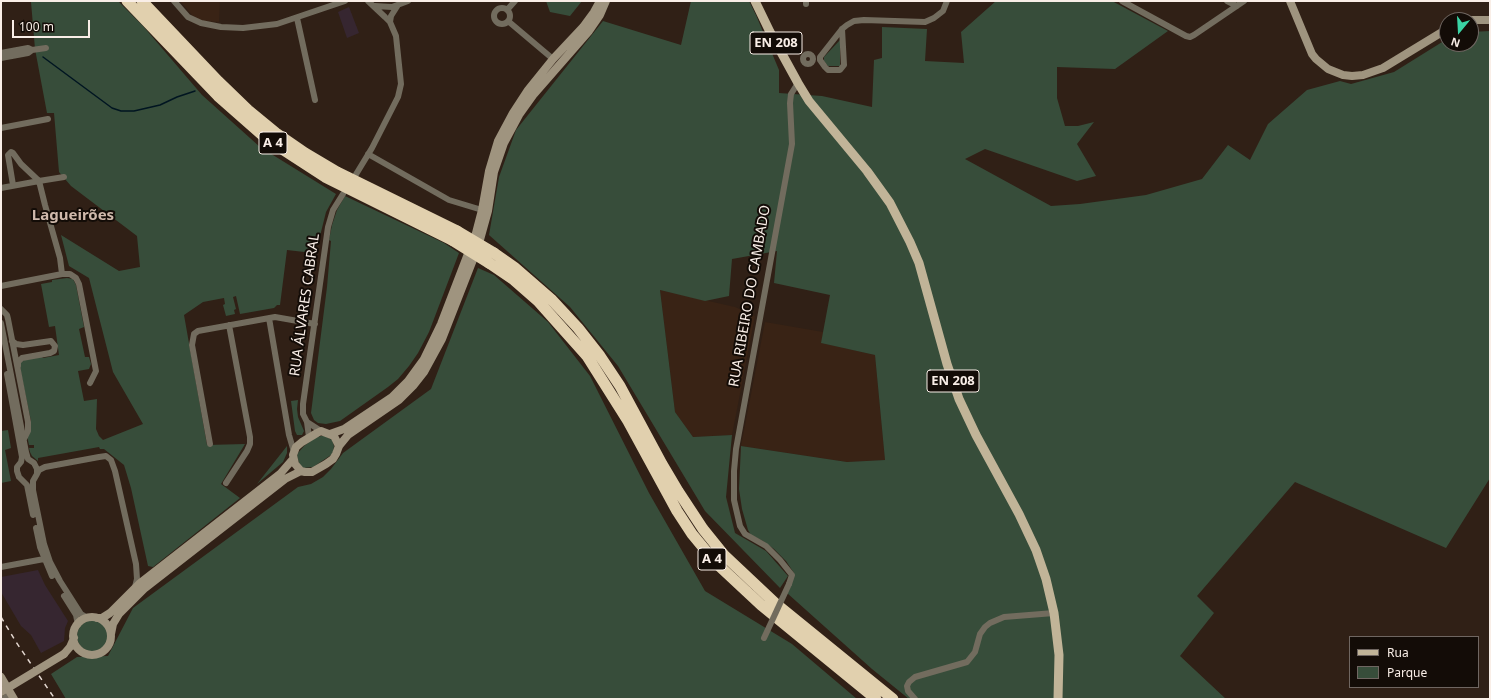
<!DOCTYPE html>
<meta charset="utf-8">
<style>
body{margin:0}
#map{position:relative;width:1491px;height:700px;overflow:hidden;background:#302016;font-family:"Noto Sans",sans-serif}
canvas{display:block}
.frame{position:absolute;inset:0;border:2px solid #f9eee7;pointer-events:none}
.legend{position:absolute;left:1349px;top:636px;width:130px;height:52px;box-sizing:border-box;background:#130c07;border:1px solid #6f6661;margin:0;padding:5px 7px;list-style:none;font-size:12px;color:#f9eee7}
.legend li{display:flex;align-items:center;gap:8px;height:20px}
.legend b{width:20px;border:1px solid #6f6661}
.north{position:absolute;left:1439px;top:12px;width:40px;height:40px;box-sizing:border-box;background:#130c07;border:1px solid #6f6661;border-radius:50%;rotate:198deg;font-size:11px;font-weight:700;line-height:16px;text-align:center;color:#f9eee7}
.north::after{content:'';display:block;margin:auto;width:14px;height:18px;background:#3ad4a5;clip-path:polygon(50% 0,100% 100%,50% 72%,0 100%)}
.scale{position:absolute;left:12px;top:20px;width:78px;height:18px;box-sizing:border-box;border:2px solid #f9eee7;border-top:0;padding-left:5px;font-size:12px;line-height:14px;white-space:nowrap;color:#f9eee7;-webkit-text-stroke:3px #130c07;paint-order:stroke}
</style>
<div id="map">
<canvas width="1491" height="700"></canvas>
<div class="frame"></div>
<ul class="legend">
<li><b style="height:5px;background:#c1b498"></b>Rua</li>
<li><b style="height:11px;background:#374d3a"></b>Parque</li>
</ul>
<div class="north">N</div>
<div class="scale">100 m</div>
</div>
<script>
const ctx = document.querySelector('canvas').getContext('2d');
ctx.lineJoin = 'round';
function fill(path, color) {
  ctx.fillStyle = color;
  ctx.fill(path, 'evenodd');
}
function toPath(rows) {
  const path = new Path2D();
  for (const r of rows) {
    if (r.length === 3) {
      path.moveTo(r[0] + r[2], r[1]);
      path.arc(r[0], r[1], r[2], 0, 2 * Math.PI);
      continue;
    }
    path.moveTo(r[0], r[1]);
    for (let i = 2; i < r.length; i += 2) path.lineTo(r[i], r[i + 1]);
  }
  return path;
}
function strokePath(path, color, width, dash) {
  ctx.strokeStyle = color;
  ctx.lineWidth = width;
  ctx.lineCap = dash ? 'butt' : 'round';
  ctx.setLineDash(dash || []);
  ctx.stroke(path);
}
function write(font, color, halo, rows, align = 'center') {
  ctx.font = font + ' "Noto Sans",sans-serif';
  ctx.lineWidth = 4;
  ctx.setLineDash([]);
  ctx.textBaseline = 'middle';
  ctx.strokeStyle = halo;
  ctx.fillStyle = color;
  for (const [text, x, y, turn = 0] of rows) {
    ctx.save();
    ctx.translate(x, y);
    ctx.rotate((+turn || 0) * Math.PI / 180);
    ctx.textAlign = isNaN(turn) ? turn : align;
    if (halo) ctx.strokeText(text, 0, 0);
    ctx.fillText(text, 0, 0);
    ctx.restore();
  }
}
fill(toPath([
 [180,1,220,1,219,22,205,21,198,19,192,15],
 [660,290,735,307,755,316,732,435,693,437,675,412],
 [765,322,823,332,822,343,875,355,885,460,847,462,741,446]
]), '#392315');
fill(toPath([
 [349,7,359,33,347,38,338,12],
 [38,570,45,585,68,621,65,628,64,641,41,653,31,635,21,626,1,592,1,577]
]), '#362630');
fill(toPath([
 [32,1,118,1,143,26,202,95,260,147,336,194,326,212,320,236,316,236,313,253,287,250,280,305,277,305,274,308,240,314,236,296,233,297,236,309,234,310,235,314,226,316,223,305,225,304,224,298,203,302,184,315,207,445,245,444,221,484,240,498,153,567,148,566,131,488,124,465,104,449,100,449,99,447,38,458,38,461,32,456,30,452,29,448,34,448,34,445,29,445,27,436,31,421,19,364,21,361,41,356,43,358,59,355,55,326,49,327,41,284,52,282,52,280,67,278,73,279,76,285,84,327,79,329,85,357,89,357,91,364,89,369,78,371,84,401,97,399,96,429,99,436,103,440,143,424,113,372,89,278,69,266,61,235,119,271,140,267,137,236,71,186,59,172,54,113,47,113,35,49,31,2],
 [546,1,582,1,570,16,550,12],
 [691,1,749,1,756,15,779,70,779,93,822,96,872,107,874,60,882,58,882,27,927,29,925,61,964,63,961,32,996,1,1112,1,1168,31,1115,69,1057,67,1057,98,1065,126,1078,126,1094,122,1077,144,1096,176,1077,181,985,149,965,159,1051,206,1080,204,1146,195,1202,179,1228,145,1250,160,1268,124,1307,90,1340,81,1351,84,1394,72,1447,39,1447,44,1471,44,1471,32,1490,31,1490,478,1446,548,1295,482,1197,596,1214,613,1180,656,1226,699,909,699,872,669,787,593,794,573,786,561,774,549,763,541,751,535,748,530,742,509,739,489,741,446,847,462,885,460,875,355,821,343,830,295,774,283,777,251,732,259,729,296,705,301,660,290,675,412,693,437,732,435,726,497,735,533,766,551,788,576,780,588,705,511,618,366,570,307,489,235,499,177,516,130,603,21,681,45],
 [840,40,840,66,828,66,824,61,824,57],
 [345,196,444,243,459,253,429,332,418,353,409,366,398,379,388,387,340,421,326,424,318,423,314,420,311,413,327,287,331,241,329,240,332,225,337,210],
 [478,268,494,275,548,322,590,376,649,493,705,591,792,644,857,699,66,699,51,674,77,657,108,656,133,608,298,487,311,484,323,477,331,469,343,453,431,389],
 [298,400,297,409,298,417,304,431,302,435,297,435,295,431,291,401],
 [8,430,11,448,5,450,11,481,1,483,1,431],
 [321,436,325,436,332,440,334,446,333,452,331,455,313,467,303,468,299,463,297,456,298,453,304,446,315,438],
 [287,446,287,453,283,462,257,484],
 [93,636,16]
]), '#374d3a');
strokePath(toPath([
 [43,57,112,108,121,111,134,111,160,105,177,97,195,91]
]), '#001521', 1.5);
strokePath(toPath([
 [174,1,188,17,201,23,221,27,243,28,277,24,345,1],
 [806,1,806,4],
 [1122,1,1186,36,1190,37,1194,35,1244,1],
 [1227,1,1237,6],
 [375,6,392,7,408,1],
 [502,16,8],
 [507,10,515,1],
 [297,18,315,100],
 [508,21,553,59],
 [390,22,391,16,398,5],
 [842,29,844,65,840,70,828,70,825,67,820,60,820,57,842,29,847,25,854,21,864,20,925,22,934,18,943,11,947,1],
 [1,53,28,48,32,50,46,48],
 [808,59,5],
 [1,58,28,53,32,50],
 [1,128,48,119],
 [368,154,449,200,482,210],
 [355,176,372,148,398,97,401,84,396,36,390,22,385,17,368,1],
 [13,185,8,155,11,152,13,153,21,164,39,181,64,177],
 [1,188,39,181,45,205,60,258,62,274,70,274,76,278,79,284,96,371,90,383],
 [1,286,62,274],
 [1,309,7,315,8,319,28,422,28,431,23,441],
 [269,318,289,435,294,452],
 [1,323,26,452,28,459,34,463,37,469,37,474,33,481,33,490,44,544,50,562,60,581,81,614,88,618],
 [12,341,16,344,23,345,51,341,55,346,54,351,50,353,22,358,18,362,18,366],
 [7,374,22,457,21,462,17,467,17,471,19,477,27,485,33,515],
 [307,422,321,431],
 [309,437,307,422,303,414,303,404,328,227,333,210,343,194],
 [210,444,192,345,194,334,198,331,275,317,315,324],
 [37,474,39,470,45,467,99,457,106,456,111,460,115,471,136,564,137,579,135,587],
 [226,483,247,451,250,444,250,437,229,325],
 [36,528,40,547,52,576],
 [1,567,44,559],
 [789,584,792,575,780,560,766,546,745,534,740,526,734,500,734,471,736,449,792,144,790,103,791,94,798,83],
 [64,596,76,615,78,625],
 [3,699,11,694],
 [915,699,908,691,907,686,909,682,915,677,967,662,975,652,980,634,985,627,990,623,1004,617,1054,613]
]), '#726c5e', 6);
strokePath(toPath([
 [1290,1,1312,54,1316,59,1328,69,1343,75,1352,76,1363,75,1383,68,1447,29],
 [1471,20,1490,20],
 [330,434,344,429,392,397,408,381,424,359,441,324,476,233,482,210,489,171,498,141,513,113,528,90,553,59,583,27,594,12,600,1],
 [339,446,334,436,321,431,317,433,302,442,296,447,293,455,295,464,301,471,305,472,312,472,326,464,333,459,336,454,339,446,348,435,399,400,413,386,424,372,442,339,478,247,488,211,494,172,504,143,519,115,534,94,589,31,600,15,606,1],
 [92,636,19],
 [97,618,102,618,110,613,139,584,280,474,293,459],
 [111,634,113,624,119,614,145,588,285,479,301,471],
 [64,654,70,647,74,638],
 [1,677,14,699]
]), '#9f947f', 8);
strokePath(toPath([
 [755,1,770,32,798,83,809,101,867,171,890,203,910,242,919,263,947,364,959,399,976,435,1019,514,1036,550,1046,579,1054,613,1059,655,1058,699]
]), '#c1b498', 9);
strokePath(toPath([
 [127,1,218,96,268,140,325,177,452,240],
 [142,1,218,81,248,110,276,133,305,153,337,172,457,231],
 [494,253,514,267,552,300,578,328,600,356,620,386,662,464,678,491,703,529,724,555,775,603,893,699],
 [489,263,514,280,538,301,587,356,628,421,677,511,692,534,716,563,761,605,876,699]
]), '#e1d0ae', 11);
strokePath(toPath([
 [1,617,16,642,55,699]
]), '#e4d8d1', 1.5, [5, 5]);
strokePath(toPath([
 [764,638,789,584]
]), '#726c5e', 6);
strokePath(toPath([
 [1,692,64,654]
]), '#9f947f', 8);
strokePath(toPath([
 [457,231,494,253],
 [452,240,489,263]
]), '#e1d0ae', 11);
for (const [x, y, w] of [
 [776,43,52],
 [273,143,28],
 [953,381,52],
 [712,559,28]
]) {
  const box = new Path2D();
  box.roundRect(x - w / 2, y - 11, w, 22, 3);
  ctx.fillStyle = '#130c07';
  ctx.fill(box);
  strokePath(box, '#f9eee7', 1);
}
write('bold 13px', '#f9eee7', null, [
 ["EN 208",776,43],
 ["A 4",273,143],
 ["EN 208",953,381],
 ["A 4",712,559]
]);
write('14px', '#f9eee7', '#130c07', [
 ["RUA RIBEIRO DO CAMBADO",750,296,-80],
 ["RUA ÁLVARES CABRAL",305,305,-82]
]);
write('bold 15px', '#cfb9ac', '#130c07', [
 ["Lagueirões",73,216]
]);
</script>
